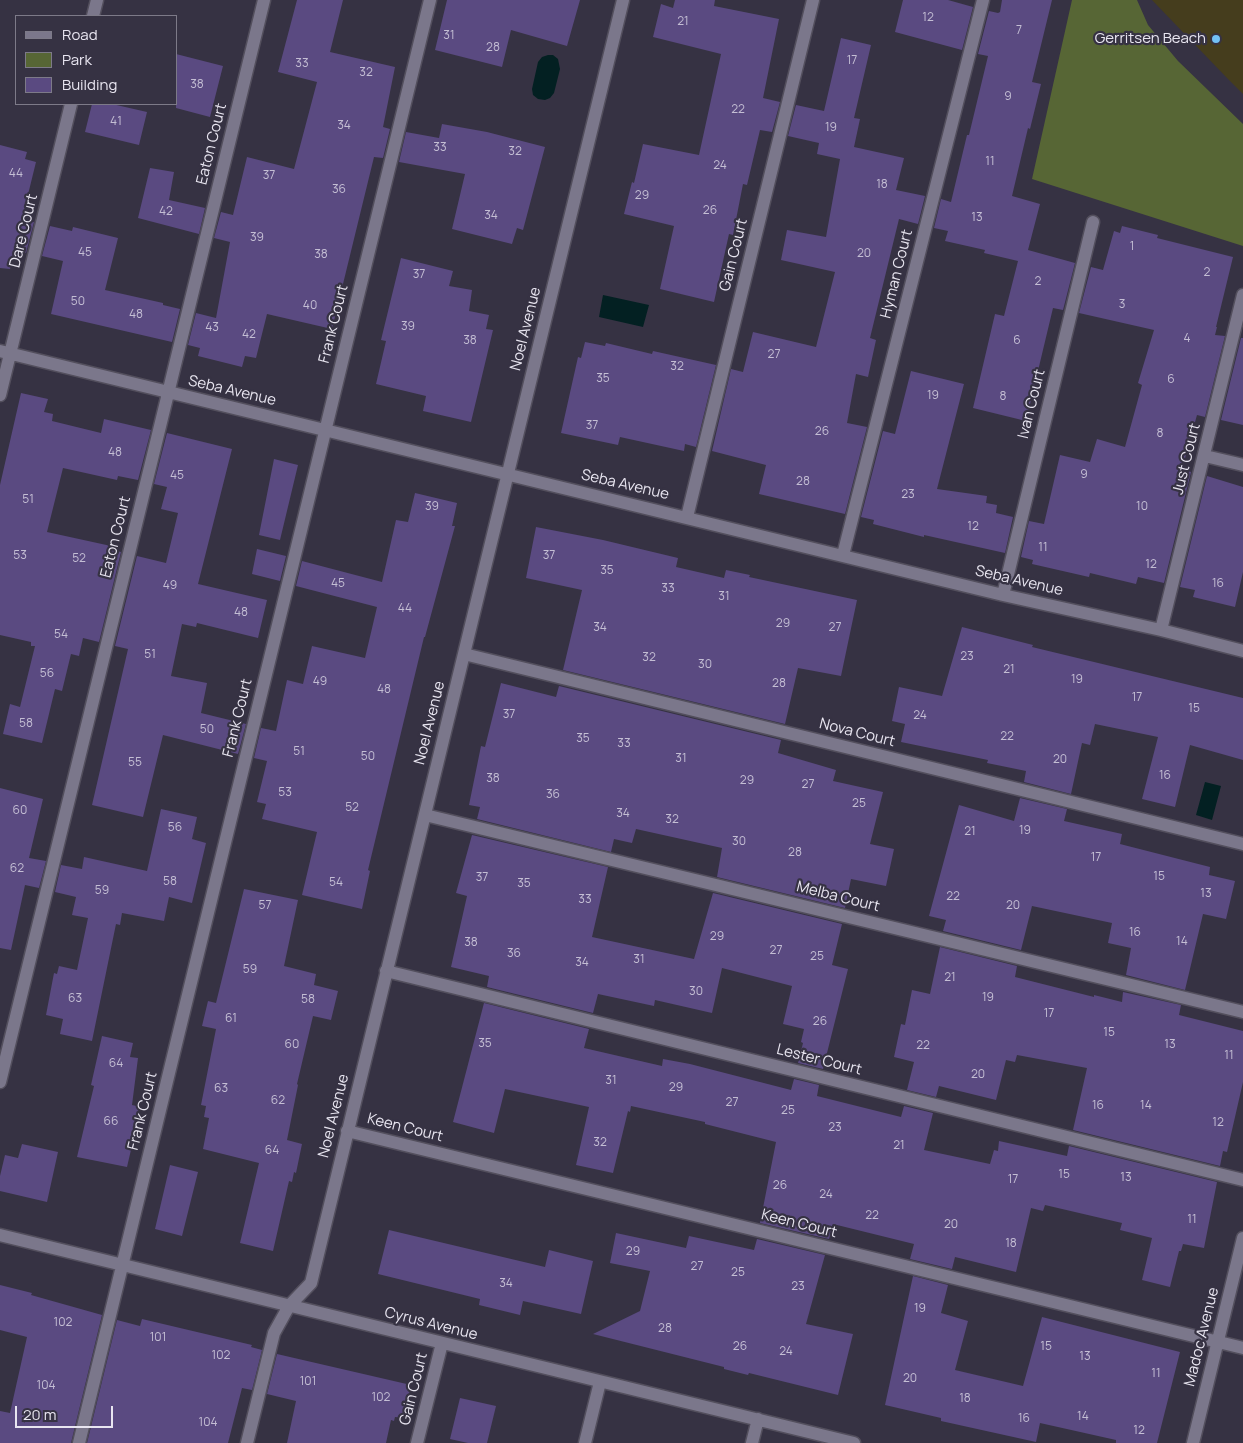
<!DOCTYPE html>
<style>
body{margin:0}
#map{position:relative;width:1243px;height:1443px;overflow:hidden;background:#363243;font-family:Manrope,sans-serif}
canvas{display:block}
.legend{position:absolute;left:15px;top:15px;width:162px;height:90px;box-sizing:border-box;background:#363243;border:1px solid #7d7a88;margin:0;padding:6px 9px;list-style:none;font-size:15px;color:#e8e5f0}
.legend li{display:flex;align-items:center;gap:10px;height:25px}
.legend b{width:25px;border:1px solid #7d7a88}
.scale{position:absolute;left:15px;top:1406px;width:98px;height:22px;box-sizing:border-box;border:2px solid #e8e5f0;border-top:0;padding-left:6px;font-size:15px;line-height:18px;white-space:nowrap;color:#e8e5f0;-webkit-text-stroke:4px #363243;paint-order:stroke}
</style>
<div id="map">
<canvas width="1243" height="1443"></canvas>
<ul class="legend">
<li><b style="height:6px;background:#7b778b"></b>Road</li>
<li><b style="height:14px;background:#576635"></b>Park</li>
<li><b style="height:14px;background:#5a4a81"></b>Building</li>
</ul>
<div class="scale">20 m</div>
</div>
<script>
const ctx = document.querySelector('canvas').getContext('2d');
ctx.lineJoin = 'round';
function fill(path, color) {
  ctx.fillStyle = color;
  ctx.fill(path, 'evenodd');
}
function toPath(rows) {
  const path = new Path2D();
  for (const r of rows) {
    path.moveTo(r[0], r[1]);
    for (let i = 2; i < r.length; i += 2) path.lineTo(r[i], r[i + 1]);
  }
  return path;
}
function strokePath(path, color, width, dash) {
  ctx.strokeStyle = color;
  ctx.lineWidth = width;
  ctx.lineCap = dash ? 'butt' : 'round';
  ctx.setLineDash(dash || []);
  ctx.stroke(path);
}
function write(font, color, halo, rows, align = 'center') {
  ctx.font = font + ' Manrope,sans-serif';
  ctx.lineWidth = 4.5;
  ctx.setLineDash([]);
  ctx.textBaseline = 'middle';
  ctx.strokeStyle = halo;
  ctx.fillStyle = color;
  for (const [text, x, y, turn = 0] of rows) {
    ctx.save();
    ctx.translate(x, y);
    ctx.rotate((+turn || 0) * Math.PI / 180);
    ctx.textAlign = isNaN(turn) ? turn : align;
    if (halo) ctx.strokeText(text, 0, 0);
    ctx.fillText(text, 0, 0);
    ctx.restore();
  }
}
fill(toPath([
 [1072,0,1137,0,1148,25,1178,61,1243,124,1243,246,1032,179]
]), '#576635');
fill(toPath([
 [1152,0,1243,0,1243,94,1227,78]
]), '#453d1d');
fill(toPath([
 [548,55,553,55,558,59,560,69,554,93,550,98,545,100,538,99,533,95,532,89,538,62,542,57],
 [603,295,649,305,643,327,599,317],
 [1205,782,1221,786,1212,820,1196,815]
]), '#032022');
fill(toPath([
 [297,0,343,0,330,52,395,67,383,127,390,129,383,158,374,157,332,329,267,314,256,358,245,356,242,367,198,356,200,348,188,345,196,313,216,318,230,242,214,238,221,212,233,215,247,157,294,169,317,82,278,72],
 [447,0,580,0,567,46,511,30,502,67,435,50],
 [675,0,715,0,714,6,779,19,763,98,780,102,772,132,760,130,747,185,743,184,733,235,729,234,714,302,660,289,674,226,624,214,632,182,634,183,643,144,699,155,721,54,653,37,661,4,673,8],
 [903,0,948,0,973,7,962,50,895,32],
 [1002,0,1052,0,1032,82,1041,84,1030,129,1028,128,1012,196,1040,204,1028,250,1075,263,1063,310,1053,308,1026,421,973,408,995,314,1004,316,1018,261,984,253,985,250,945,241,948,231,934,228,941,199,951,202,967,135,969,135,988,56,978,54,989,11,998,13,1000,12],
 [841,38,871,45,854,118,860,119,854,147,904,158,896,190,925,196,918,224,899,219,870,338,876,340,868,377,856,374,847,423,867,427,845,514,759,494,766,465,712,451,731,369,743,372,753,332,816,347,835,272,781,260,787,230,826,237,840,159,817,154,819,143,788,136,796,105,824,111],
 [176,54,223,66,210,117,176,108],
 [92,104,112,104,147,112,139,145,85,132],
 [442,124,487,132,545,147,523,230,517,228,512,244,452,229,465,174,399,162,406,132,439,138],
 [0,145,27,152,25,159,36,162,22,219,34,222,26,253,15,250,10,269,0,268],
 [150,168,174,172,169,200,205,208,199,234,138,218],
 [50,226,72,231,73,227,118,238,105,290,163,303,163,305,180,309,172,342,51,314,63,261,42,256],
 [1122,226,1158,235,1157,238,1233,257,1216,327,1217,327,1215,335,1225,336,1205,417,1197,415,1182,469,1191,472,1164,583,1138,577,1136,584,1090,573,1089,577,1032,564,1033,560,1021,557,1029,521,1044,524,1060,455,1090,462,1097,439,1125,447,1142,385,1138,383,1154,330,1079,313,1091,267,1103,270,1114,231,1120,233],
 [401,258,453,271,449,286,472,290,469,311,489,315,486,329,493,330,471,422,423,411,426,396,376,384,386,341,381,340],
 [1241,338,1243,338,1243,425,1221,420],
 [585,342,605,346,606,343,652,354,653,351,716,365,696,447,685,444,684,451,620,437,618,445,561,433,578,357,581,358],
 [911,371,964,384,937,489,987,496,986,503,997,505,996,513,1013,517,1005,553,924,535,924,537,873,524,874,520,861,517,883,431,895,434],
 [21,393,48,399,44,412,53,414,52,421,101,433,104,419,151,430,138,480,118,476,117,480,63,468,47,532,111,546,110,549,121,552,99,642,83,638,79,656,71,654,62,691,55,689,42,743,3,734,10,704,20,707,35,646,31,646,31,642,0,635,0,485],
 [167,433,232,449,198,584,267,600,258,638,197,623,196,627,182,624,171,676,207,683,201,713,246,724,238,754,163,735,143,817,92,805,128,649,115,646,137,556,166,563,178,513,161,509,167,487,154,484],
 [274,459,298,465,280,540,259,535],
 [1207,476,1243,487,1243,572,1235,607,1193,597,1195,590,1180,587],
 [415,493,457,503,452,526,455,526,425,637,424,637,368,870,370,871,362,909,302,895,317,832,262,819,266,804,257,802,267,761,254,758,261,728,276,731,287,680,303,684,312,646,365,658,377,607,296,586,302,561,382,582,396,520,408,522],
 [536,527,603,540,678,558,676,567,724,578,726,570,750,575,749,577,857,600,841,676,798,668,785,724,563,670,582,590,526,578],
 [257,549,286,556,280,581,252,574],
 [962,627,1033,645,1032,647,1243,698,1243,760,1190,745,1175,807,1142,799,1158,737,1095,724,1090,745,1082,743,1071,794,1024,782,1026,771,987,763,988,760,901,742,905,724,892,721,899,687,942,696],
 [501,683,556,697,559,686,781,740,778,753,836,770,833,781,883,792,870,844,894,849,886,886,851,879,845,908,717,877,722,848,636,829,632,843,614,839,611,852,477,819,480,807,469,805,481,746,485,747],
 [0,788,43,799,29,858,46,861,39,888,25,885,11,950,0,948],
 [1020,798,1067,809,1064,821,1122,834,1120,844,1210,867,1209,875,1235,881,1226,919,1203,914,1185,990,1126,975,1131,948,1108,943,1112,923,1032,906,1021,950,943,931,946,920,929,916,959,805,1014,821],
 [161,809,197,817,192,839,206,843,192,903,169,897,164,921,122,913,120,925,116,924,92,1041,60,1034,63,1019,46,1015,54,973,57,974,59,966,77,970,88,918,72,915,76,897,55,892,61,865,82,869,84,857,147,871],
 [472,835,608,867,592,937,694,959,713,893,842,924,832,965,848,969,823,1069,798,1063,803,1043,801,1042,804,1029,783,1024,792,986,722,968,712,1013,655,1000,654,1006,598,994,593,1013,487,987,489,976,451,967,467,896,456,893],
 [244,889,298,900,284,966,316,974,314,985,338,991,331,1020,313,1016,297,1084,298,1085,287,1140,302,1144,296,1173,294,1172,292,1182,289,1181,273,1251,240,1243,259,1163,203,1149,209,1118,204,1117,206,1106,201,1105,216,1029,202,1026,208,1001,216,1003],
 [940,947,1017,966,1015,977,1094,997,1094,995,1122,1002,1123,992,1181,1005,1179,1015,1243,1031,1243,1082,1227,1152,1223,1151,1220,1166,1073,1130,1087,1068,1017,1055,1015,1062,1006,1060,996,1100,939,1086,936,1097,907,1090,914,1062,894,1057,901,1024,905,1025,912,990,930,994],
 [484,1003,589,1029,584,1048,662,1066,663,1059,690,1064,791,1090,794,1079,819,1085,817,1096,901,1117,904,1106,933,1113,924,1150,990,1164,994,1150,998,1151,999,1141,1067,1156,1069,1146,1217,1182,1204,1248,1183,1244,1181,1251,1179,1251,1170,1287,1142,1280,1152,1238,1120,1230,1122,1223,1045,1205,1043,1211,1031,1208,1016,1272,955,1257,952,1269,910,1259,914,1244,833,1224,829,1239,760,1223,776,1142,705,1124,705,1122,631,1106,630,1112,628,1111,613,1173,576,1165,589,1107,505,1089,494,1133,453,1122],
 [102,1036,133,1043,130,1057,138,1058,132,1105,141,1107,127,1167,77,1157,94,1086,91,1085],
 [22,1144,58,1152,47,1202,0,1191,0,1176,5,1155,18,1158],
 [170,1165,198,1172,182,1236,155,1229],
 [389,1230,545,1267,549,1250,593,1261,581,1314,523,1301,520,1315,479,1305,480,1299,378,1274],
 [616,1233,686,1248,689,1236,754,1250,757,1239,825,1255,806,1324,853,1334,838,1395,749,1373,748,1375,724,1369,724,1367,593,1334,640,1311,650,1271,610,1263],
 [913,1276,948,1285,941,1313,968,1321,955,1370,1023,1386,1042,1317,1180,1352,1157,1443,1116,1443,1116,1440,1040,1423,1036,1442,941,1421,941,1418,885,1405],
 [0,1285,32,1293,31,1295,102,1315,71,1443,0,1443,0,1411,10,1413,27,1337,0,1330],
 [142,1319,252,1345,251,1347,262,1350,252,1390,242,1388,228,1443,87,1443,117,1320,140,1326],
 [277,1354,411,1385,404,1418,395,1417,394,1421,391,1420,386,1443,287,1443,296,1401,267,1394],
 [460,1398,496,1406,487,1443,468,1443,450,1439]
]), '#5a4a81');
const street = toPath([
 [93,16,97,0],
 [0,351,1003,595,1161,630,1243,651],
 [0,395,71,104],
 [1205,456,1243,465],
 [687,517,813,0],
 [843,555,983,0],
 [1003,595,1093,222],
 [1161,630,1243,295],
 [464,654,1243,844],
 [425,815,1243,1012],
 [386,971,1243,1180],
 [0,1082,264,0],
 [347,1131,1243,1348],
 [0,1235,854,1443],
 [79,1443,430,0],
 [247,1443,274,1333,289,1306,311,1283,623,0],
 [417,1443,442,1343],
 [585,1443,600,1382],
 [752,1443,758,1419],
 [1193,1443,1243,1238]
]);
strokePath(street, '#534f5d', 15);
strokePath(street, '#7b778b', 12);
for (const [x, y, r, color] of [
 [1216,39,5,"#72c1f5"]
]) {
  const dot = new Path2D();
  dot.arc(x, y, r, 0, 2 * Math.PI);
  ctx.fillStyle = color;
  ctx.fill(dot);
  strokePath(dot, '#363243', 2);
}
write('12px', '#c4bed4', null, [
 ["12",928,18],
 ["21",683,22],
 ["7",1019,31],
 ["31",449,36],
 ["28",493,48],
 ["17",852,61],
 ["33",302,64],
 ["32",366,73],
 ["38",197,85],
 ["9",1008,97],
 ["22",738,110],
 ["41",116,122],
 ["34",344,126],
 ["19",831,128],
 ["33",440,148],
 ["32",515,152],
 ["11",990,162],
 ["24",720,166],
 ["44",16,174],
 ["37",269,176],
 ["18",882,185],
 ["36",339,190],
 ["29",642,196],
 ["26",710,211],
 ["42",166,212],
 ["34",491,216],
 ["13",977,218],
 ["39",257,238],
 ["1",1132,247],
 ["45",85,253],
 ["20",864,254],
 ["38",321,255],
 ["2",1207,273],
 ["37",419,275],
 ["2",1038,282],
 ["50",78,302],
 ["3",1122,305],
 ["40",310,306],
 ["48",136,315],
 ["39",408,327],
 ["43",212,328],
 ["42",249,335],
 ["4",1187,339],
 ["38",470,341],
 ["6",1017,341],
 ["27",774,355],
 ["32",677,367],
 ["35",603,379],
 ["6",1171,380],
 ["19",933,396],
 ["8",1003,397],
 ["37",592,426],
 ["26",822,432],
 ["8",1160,434],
 ["48",115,453],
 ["9",1084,475],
 ["45",177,476],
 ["28",803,482],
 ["23",908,495],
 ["51",28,500],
 ["39",432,507],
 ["10",1142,507],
 ["12",973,527],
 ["11",1043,548],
 ["53",20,556],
 ["37",549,556],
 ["52",79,559],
 ["12",1151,565],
 ["35",607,571],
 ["45",338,584],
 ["16",1218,584],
 ["49",170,586],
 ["33",668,589],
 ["31",724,597],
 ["44",405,609],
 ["48",241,613],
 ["29",783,624],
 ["34",600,628],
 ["27",835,628],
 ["54",61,635],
 ["51",150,655],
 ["23",967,657],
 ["32",649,658],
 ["30",705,665],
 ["21",1009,670],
 ["56",47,674],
 ["19",1077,680],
 ["49",320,682],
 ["28",779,684],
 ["48",384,690],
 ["17",1137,698],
 ["15",1194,709],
 ["37",509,715],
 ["24",920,716],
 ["58",26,724],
 ["50",207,730],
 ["22",1007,737],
 ["35",583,739],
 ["33",624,744],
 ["51",299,752],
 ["50",368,757],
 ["31",681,759],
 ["20",1060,760],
 ["55",135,763],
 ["16",1165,776],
 ["38",493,779],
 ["29",747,781],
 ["27",808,785],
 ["53",285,793],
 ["36",553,795],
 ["25",859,804],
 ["52",352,808],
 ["60",20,811],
 ["34",623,814],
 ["32",672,820],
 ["56",175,828],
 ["19",1025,831],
 ["21",970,832],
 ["30",739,842],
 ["28",795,853],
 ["17",1096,858],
 ["62",17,869],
 ["15",1159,877],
 ["37",482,878],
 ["58",170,882],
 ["54",336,883],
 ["35",524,884],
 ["59",102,891],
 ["13",1206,894],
 ["22",953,897],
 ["33",585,900],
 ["57",265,906],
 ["20",1013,906],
 ["16",1135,933],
 ["29",717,937],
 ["14",1182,942],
 ["38",471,943],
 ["27",776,951],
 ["36",514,954],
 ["25",817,957],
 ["31",639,960],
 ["34",582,963],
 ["59",250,970],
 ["21",950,978],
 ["30",696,992],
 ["19",988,998],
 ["63",75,999],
 ["58",308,1000],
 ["17",1049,1014],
 ["61",231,1019],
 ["26",820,1022],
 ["15",1109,1033],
 ["35",485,1044],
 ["60",292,1045],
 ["13",1170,1045],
 ["22",923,1046],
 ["11",1229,1056],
 ["64",116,1064],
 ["20",978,1075],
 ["31",611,1081],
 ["29",676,1088],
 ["63",221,1089],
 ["62",278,1101],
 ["27",732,1103],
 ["16",1098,1106],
 ["14",1146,1106],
 ["25",788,1111],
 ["66",111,1122],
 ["12",1218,1123],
 ["23",835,1128],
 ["32",600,1143],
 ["21",899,1146],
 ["64",272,1151],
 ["15",1064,1175],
 ["13",1126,1178],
 ["17",1013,1180],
 ["26",780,1186],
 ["24",826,1195],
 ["22",872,1216],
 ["11",1192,1220],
 ["20",951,1225],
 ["18",1011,1244],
 ["29",633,1252],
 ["27",697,1267],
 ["25",738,1273],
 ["34",506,1284],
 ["23",798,1287],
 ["19",920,1309],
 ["102",63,1323],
 ["28",665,1329],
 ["101",158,1338],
 ["26",740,1347],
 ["15",1046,1347],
 ["24",786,1352],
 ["102",221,1356],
 ["13",1085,1357],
 ["11",1156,1374],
 ["20",910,1379],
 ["101",308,1382],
 ["104",46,1386],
 ["102",381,1398],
 ["18",965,1399],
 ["14",1083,1417],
 ["16",1024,1419],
 ["104",208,1423],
 ["12",1139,1431]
]);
write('15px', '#e8e5f0', '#363243', [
 ["Gerritsen Beach",1206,39]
], 'right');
write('15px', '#e8e5f0', '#363243', [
 ["Eaton Court",212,144,-76],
 ["Dare Court",24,231,-76],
 ["Gain Court",734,255,-76],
 ["Hyman Court",897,274,-76],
 ["Frank Court",334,324,-76],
 ["Noel Avenue",526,329,-76],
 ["Seba Avenue",232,391,13],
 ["Ivan Court",1032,404,-76],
 ["Just Court",1187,459,-76],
 ["Seba Avenue",625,485,13],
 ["Eaton Court",116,537,-76],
 ["Seba Avenue",1019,581,13],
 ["Frank Court",238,718,-76],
 ["Noel Avenue",430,723,-76],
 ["Nova Court",857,733,14],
 ["Melba Court",838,897,14],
 ["Lester Court",819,1060,14],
 ["Frank Court",143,1111,-76],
 ["Noel Avenue",334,1116,-76],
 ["Keen Court",405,1128,14],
 ["Keen Court",799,1224,14],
 ["Cyrus Avenue",431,1324,14],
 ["Madoc Avenue",1202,1337,-76],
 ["Gain Court",414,1389,-76]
]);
</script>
